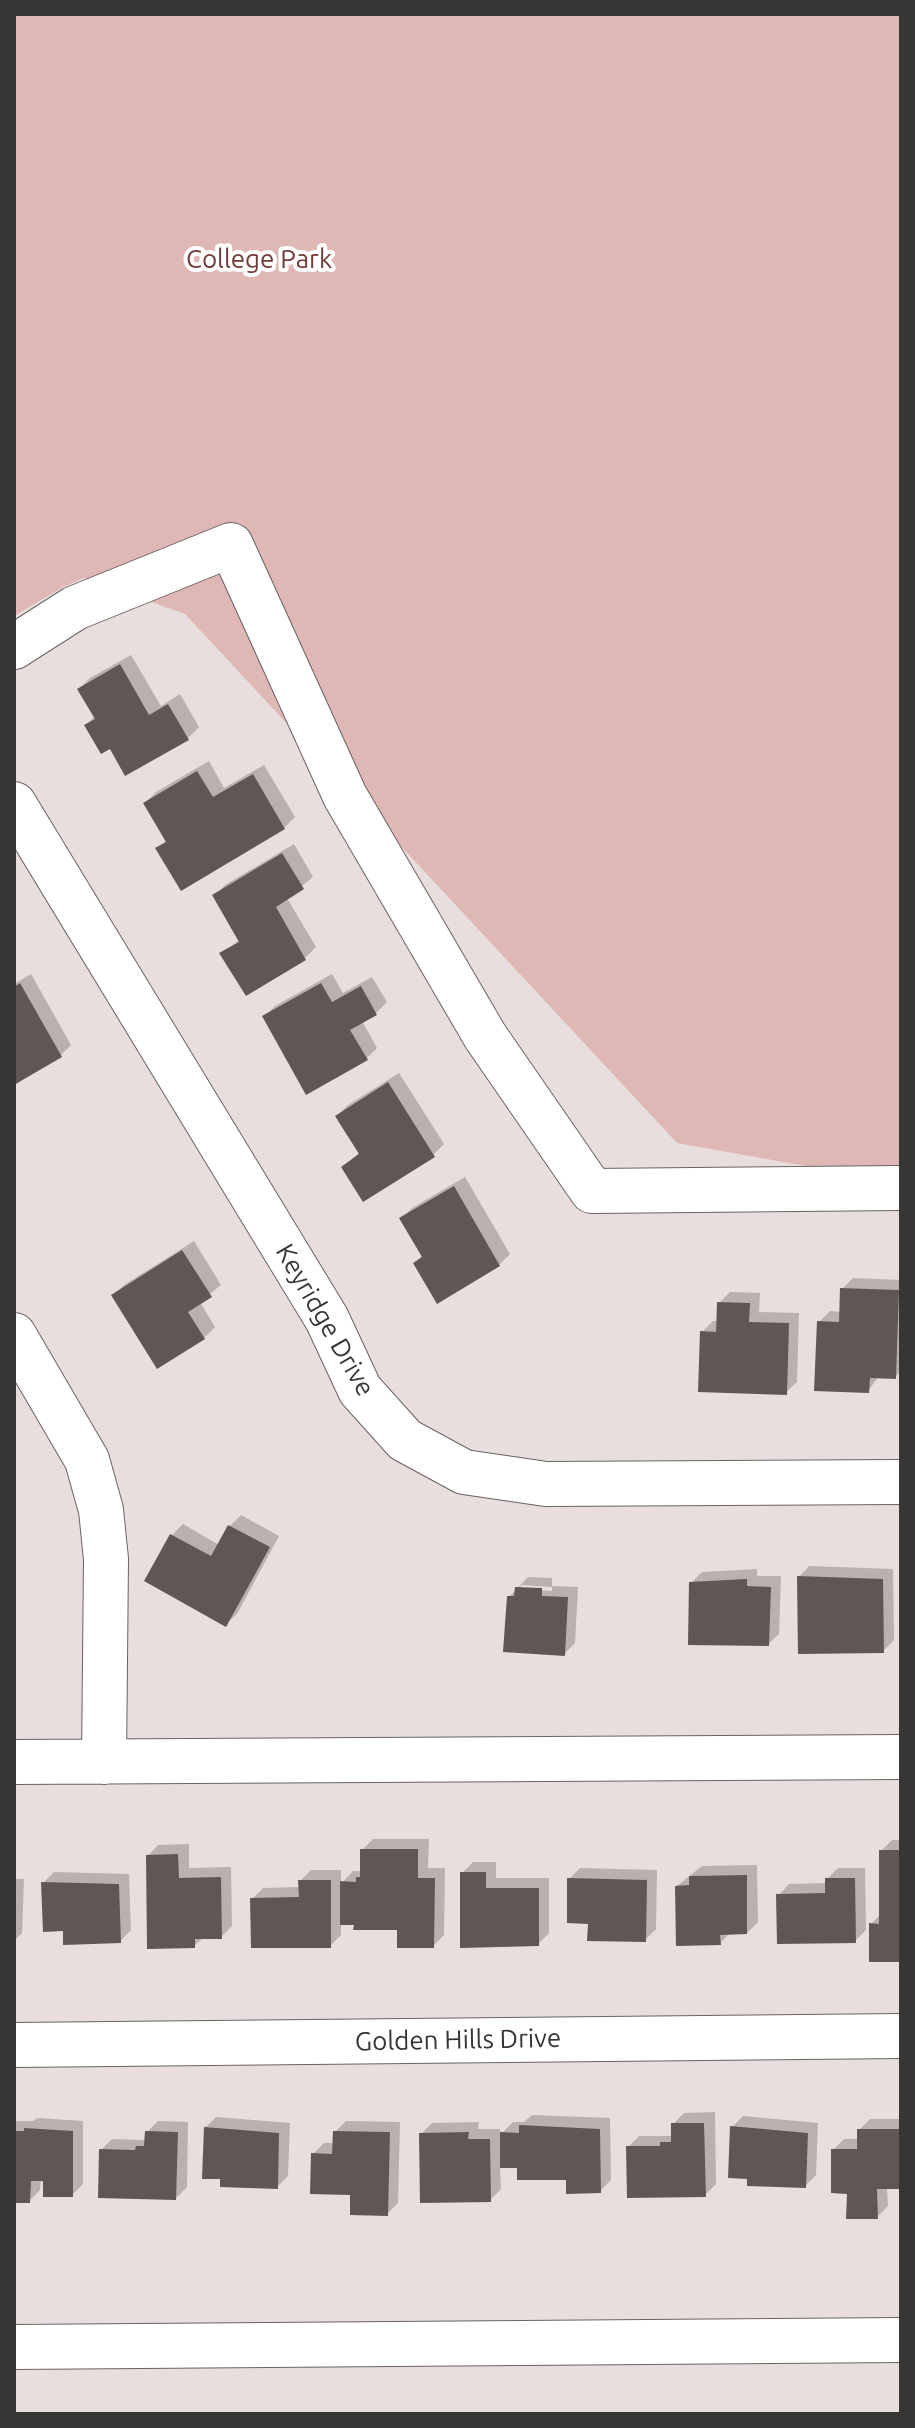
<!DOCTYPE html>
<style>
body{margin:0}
#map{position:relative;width:915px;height:2428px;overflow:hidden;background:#e7dedd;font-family:Ubuntu,sans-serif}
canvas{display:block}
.frame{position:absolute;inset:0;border:16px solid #383535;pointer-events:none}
</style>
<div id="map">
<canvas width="915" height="2428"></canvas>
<div class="frame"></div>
</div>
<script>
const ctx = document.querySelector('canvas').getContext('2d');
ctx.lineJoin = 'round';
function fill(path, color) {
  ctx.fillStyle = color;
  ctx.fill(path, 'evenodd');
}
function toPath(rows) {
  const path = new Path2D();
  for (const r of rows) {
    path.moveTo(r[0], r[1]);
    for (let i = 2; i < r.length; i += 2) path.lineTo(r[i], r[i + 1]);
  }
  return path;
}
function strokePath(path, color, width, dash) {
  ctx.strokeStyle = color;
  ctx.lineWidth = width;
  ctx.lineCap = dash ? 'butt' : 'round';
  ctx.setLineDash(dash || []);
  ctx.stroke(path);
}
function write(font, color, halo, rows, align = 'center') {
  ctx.font = font + ' Ubuntu,sans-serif';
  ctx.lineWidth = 8;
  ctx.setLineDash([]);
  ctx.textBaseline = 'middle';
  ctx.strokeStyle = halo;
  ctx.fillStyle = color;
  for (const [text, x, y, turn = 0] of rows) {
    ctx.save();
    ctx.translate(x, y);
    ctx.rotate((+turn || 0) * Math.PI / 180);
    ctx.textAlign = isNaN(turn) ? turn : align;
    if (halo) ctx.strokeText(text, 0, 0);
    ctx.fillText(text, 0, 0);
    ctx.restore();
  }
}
fill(toPath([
 [14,14,901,14,901,1183,677,1143,185,614,84,578,65,586,14,616]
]), '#dfb8b5');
fill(toPath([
 [131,655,161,706,180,694,199,727,188,738,126,773,111,747,86,725,95,716,79,689,90,678],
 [209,761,224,788,264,765,295,817,284,828,158,848,167,840,145,803,156,792],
 [294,844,313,877,287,898,316,947,305,958,222,954,240,939,215,896,225,885],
 [31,974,71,1045,60,1056,14,1082,14,984],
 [332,974,343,993,372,977,387,1002,376,1013,362,1021,377,1048,366,1059,264,1017,275,1006],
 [399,1073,444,1144,433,1155,343,1167,360,1152,337,1116,348,1105],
 [465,1177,510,1254,499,1265,415,1263,423,1255,401,1219,412,1208],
 [194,1241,221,1285,200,1302,215,1327,204,1338,113,1296,124,1285],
 [853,1278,901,1280,901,1371,895,1377,879,1376,868,1391,819,1322,830,1311,841,1312,842,1289],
 [730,1292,760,1293,759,1312,799,1313,797,1382,786,1392,702,1332,713,1321,718,1321,719,1303],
 [241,1515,279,1536,237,1614,226,1624,147,1580,172,1535,183,1524,219,1545,230,1526],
 [809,1566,893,1569,894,1640,883,1651,799,1577],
 [757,1569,757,1576,781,1576,779,1634,768,1644,691,1583,702,1572],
 [528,1577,552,1578,552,1586,578,1587,575,1643,564,1654,509,1597],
 [522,1585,552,1587,552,1591,518,1589],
 [373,1839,429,1839,428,1868,445,1868,444,1935,433,1946,399,1928,341,1923,341,1935,330,1946,252,1899,263,1888,300,1887,300,1881,311,1870,341,1870,341,1884,353,1871,362,1871,362,1850],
 [892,1840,901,1840,901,1960,871,1924,881,1914,881,1851],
 [189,1844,189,1868,231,1867,232,1926,221,1937,204,1937,194,1946,148,1856,158,1845],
 [473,1862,496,1862,496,1878,549,1878,549,1933,538,1944,462,1873],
 [757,1865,758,1922,747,1933,730,1933,720,1943,677,1886,702,1866],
 [580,1868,657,1870,656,1929,645,1940,590,1922,569,1879],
 [838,1868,865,1868,866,1930,855,1941,779,1895,789,1884,827,1883,827,1879],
 [54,1872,129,1874,131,1930,120,1941,65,1929,43,1883],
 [14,1879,24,1879,22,1933,14,1941],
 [715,2112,716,2184,705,2195,628,2147,639,2136,670,2136,673,2132,673,2124,684,2113],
 [532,2115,610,2118,611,2180,600,2191,568,2178,519,2166,500,2166,501,2189,490,2200,421,2134,432,2123,479,2122,478,2129,500,2129,500,2135,513,2122,524,2122],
 [743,2116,818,2123,816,2175,805,2186,749,2177,732,2127],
 [216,2117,290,2123,288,2176,277,2187,206,2127],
 [37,2118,83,2121,83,2184,72,2195,45,2179,41,2179,40,2190,29,2201,14,2201,14,2121,33,2121],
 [870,2119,901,2119,901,2187,887,2187,888,2206,877,2217,849,2192,833,2150,844,2139,859,2139,859,2130],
 [158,2121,188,2122,187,2187,176,2198,101,2150,112,2139,144,2140,147,2132],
 [346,2121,400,2122,398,2203,387,2214,352,2193,313,2154,324,2143,334,2143,335,2132]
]), '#0003');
fill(toPath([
 [120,664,149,715,168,704,189,740,125,776,110,749,101,754,84,725,95,719,77,689],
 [197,771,213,797,253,774,285,829,181,891,155,848,166,842,143,803],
 [282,853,304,889,276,907,306,960,246,996,219,953,239,942,212,895],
 [20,983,62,1057,14,1085,14,987],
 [321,983,332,1002,361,986,377,1015,350,1030,368,1060,306,1095,262,1016],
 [388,1082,435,1157,363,1202,341,1167,359,1154,335,1116],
 [454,1186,500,1266,437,1304,413,1263,422,1257,399,1218],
 [182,1250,212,1297,188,1312,205,1339,157,1369,111,1295],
 [840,1288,899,1290,896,1379,870,1378,869,1393,814,1391,817,1321,839,1322],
 [717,1302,750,1303,749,1322,789,1323,787,1395,698,1392,700,1331,716,1332],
 [228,1525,270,1547,226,1627,144,1581,170,1534,211,1556],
 [797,1576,883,1579,884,1653,798,1654],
 [747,1579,747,1586,771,1587,769,1646,688,1645,689,1582],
 [515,1587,542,1588,542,1596,568,1597,565,1656,503,1652,507,1596,514,1596],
 [360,1849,418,1849,418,1878,435,1878,434,1948,397,1948,397,1930,353,1930,354,1925,340,1925,340,1881,356,1882,356,1877,360,1877],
 [879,1850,901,1850,901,1962,869,1962,869,1923,879,1924],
 [178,1854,179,1878,221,1877,222,1939,195,1939,195,1948,147,1949,146,1855],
 [460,1872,486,1872,486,1888,539,1888,539,1946,460,1948],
 [747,1875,747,1934,720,1935,721,1945,676,1946,675,1886,689,1885,689,1876],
 [567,1878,647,1880,646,1942,587,1941,588,1924,567,1923],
 [825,1878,855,1878,856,1943,777,1944,776,1894,825,1893],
 [298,1880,331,1880,331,1948,251,1948,250,1898,299,1897],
 [41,1882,119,1884,121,1943,63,1945,63,1931,43,1932],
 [671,2123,704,2123,706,2197,627,2198,626,2146,660,2146,660,2142,671,2142],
 [519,2125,600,2129,601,2193,566,2194,566,2180,517,2180,517,2168,500,2168,500,2132,519,2133],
 [730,2126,808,2133,806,2188,747,2186,747,2179,728,2178],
 [204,2127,279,2133,278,2189,220,2187,220,2179,202,2179],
 [24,2128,73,2131,73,2197,43,2197,43,2181,31,2181,30,2203,14,2203,14,2131,24,2131],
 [857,2129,901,2129,901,2189,877,2189,878,2219,846,2219,847,2194,831,2193,831,2149,857,2149],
 [145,2131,178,2132,176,2200,98,2198,99,2149,135,2150,136,2146,144,2146],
 [333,2131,390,2132,388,2216,350,2215,350,2195,310,2194,311,2153,332,2154],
 [469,2132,468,2139,490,2139,491,2202,420,2203,419,2133]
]), '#5e5756');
const minor = toPath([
 [14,647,75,608,231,545,345,796,485,1036,592,1191,901,1188],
 [14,804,327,1319,360,1390,405,1440,464,1472,546,1484,901,1482],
 [14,1335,87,1460,101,1510,106,1559,104,1762],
 [14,1762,901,1757],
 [14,2045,901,2036],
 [14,2347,901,2340]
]);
strokePath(minor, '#6a6362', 46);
strokePath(minor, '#fff', 44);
write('26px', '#733b38', '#fff', [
 ["College Park",259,259]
]);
write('26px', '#383535', '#fff', [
 ["Keyridge Drive",325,1320,60],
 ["Golden Hills Drive",458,2040,-1]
]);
</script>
